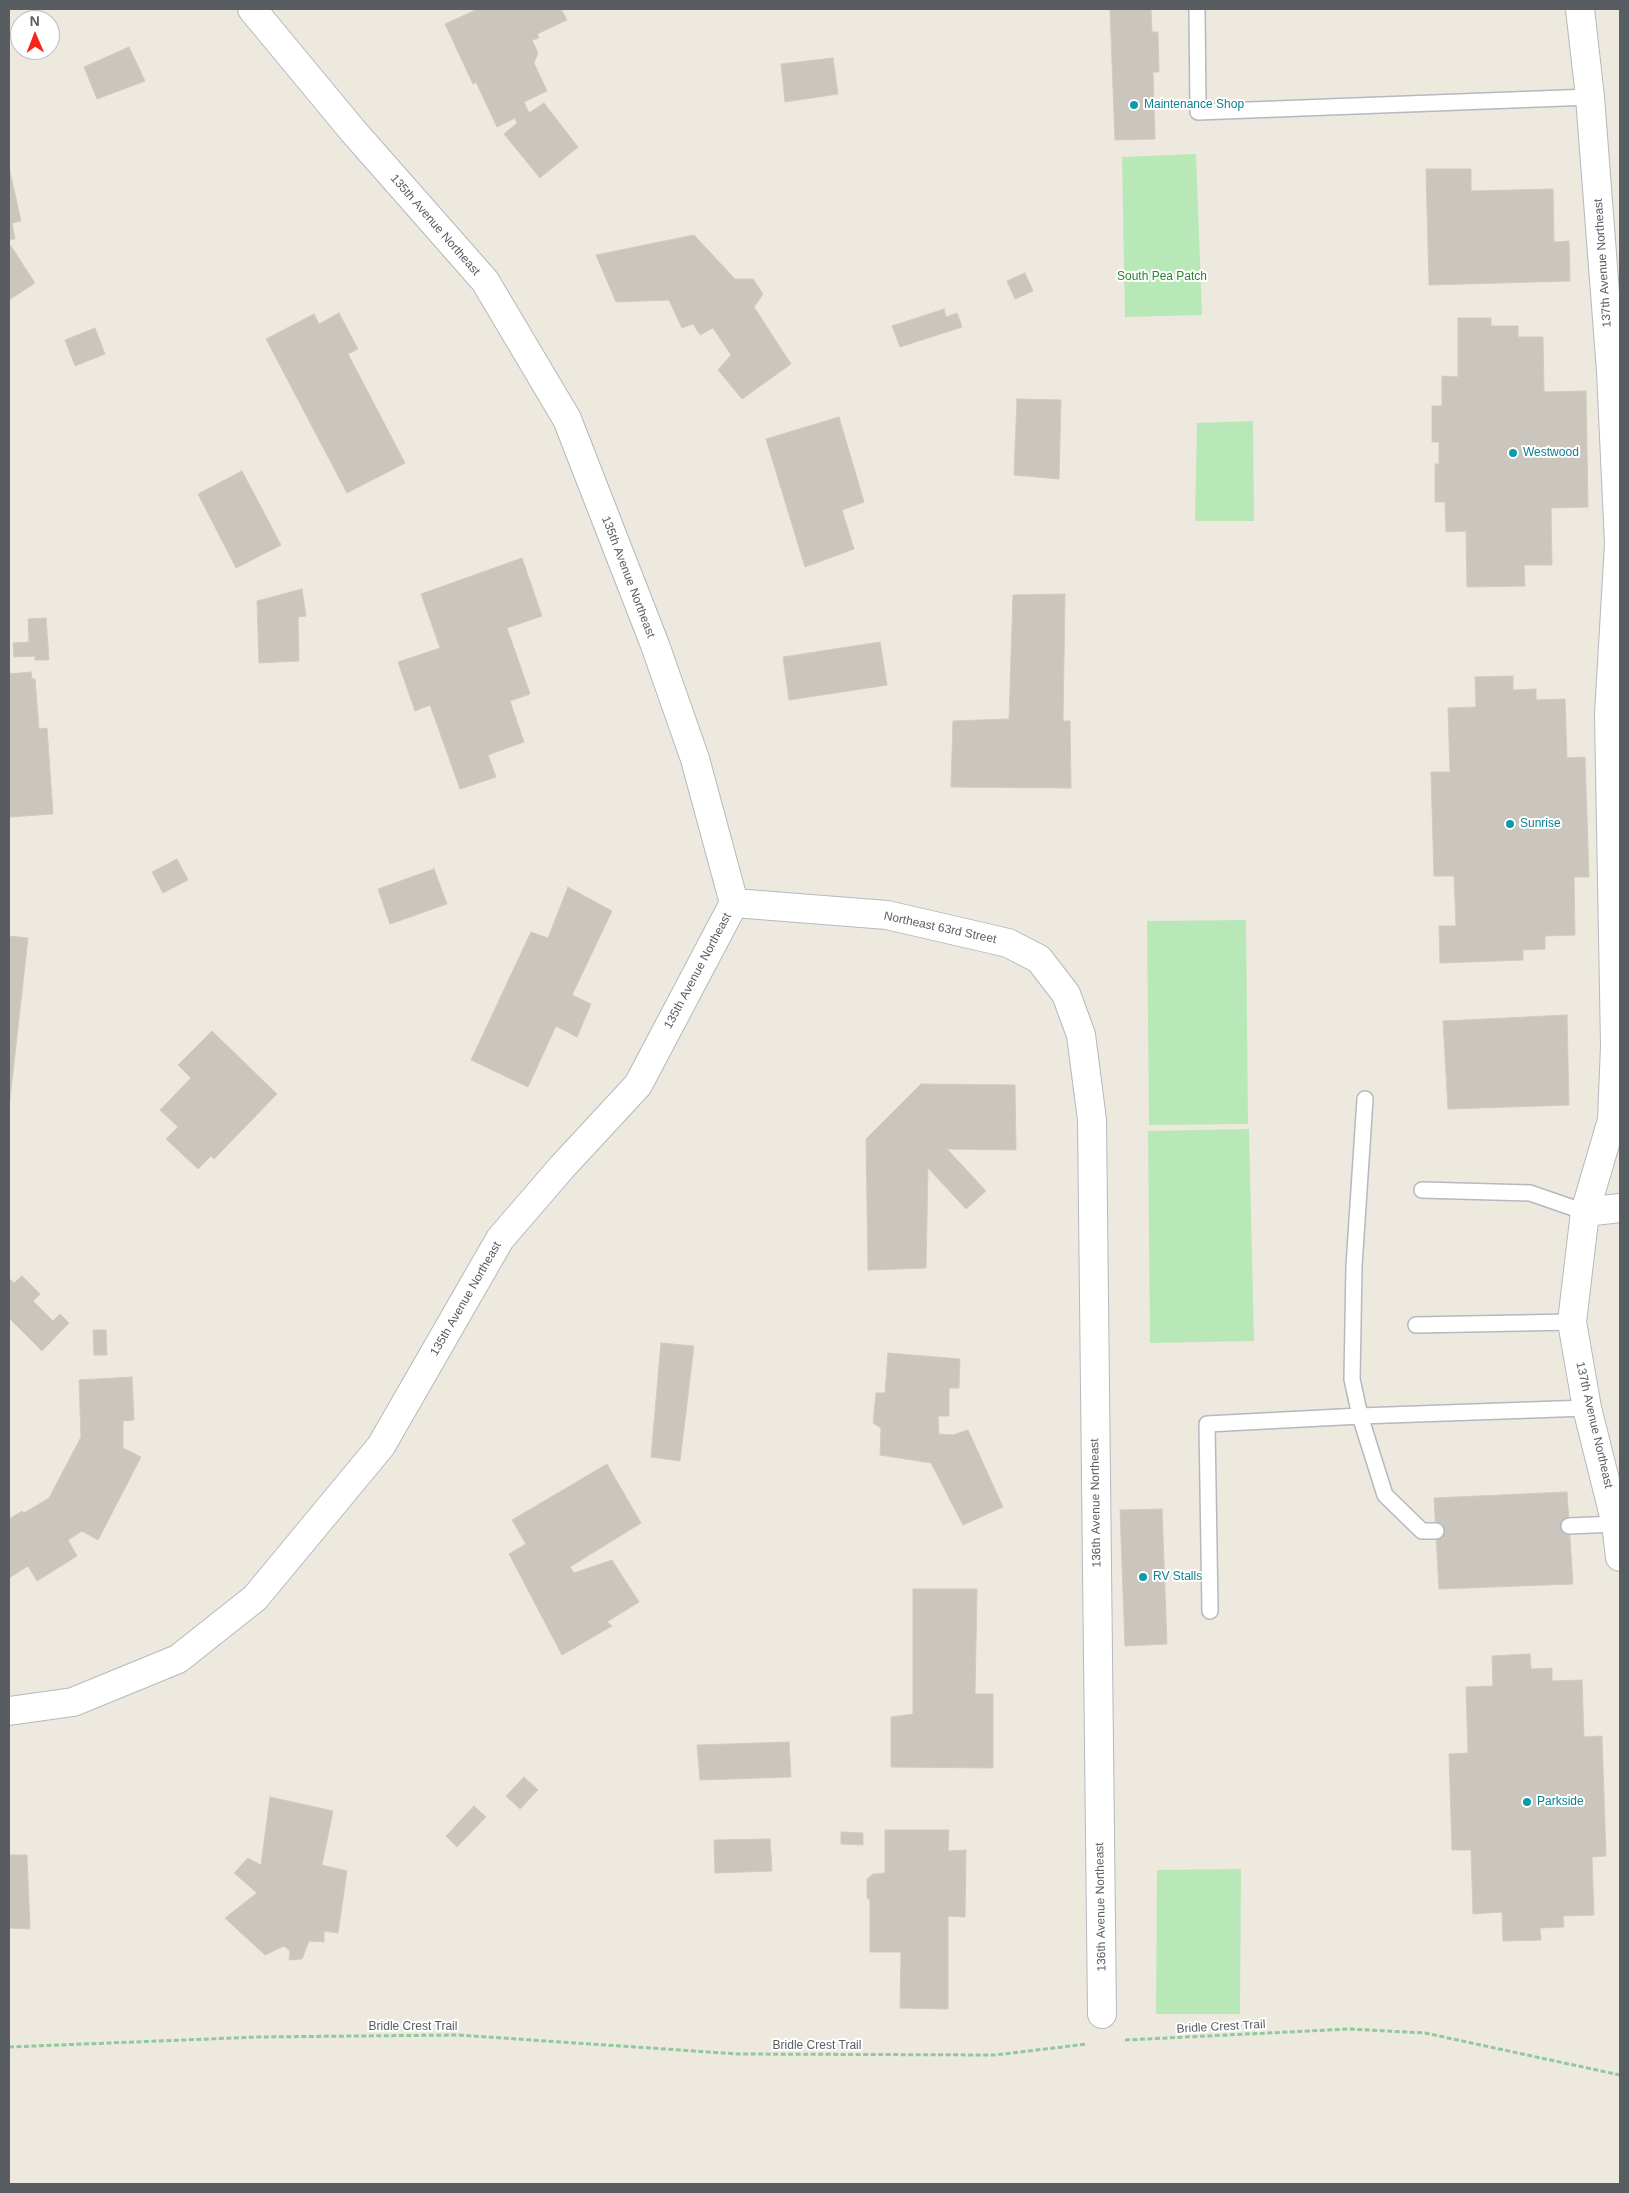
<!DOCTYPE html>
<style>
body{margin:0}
#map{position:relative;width:1629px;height:2193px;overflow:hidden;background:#ede9df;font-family:Arial,sans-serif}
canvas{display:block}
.frame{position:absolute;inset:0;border:10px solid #585d62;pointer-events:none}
.north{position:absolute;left:10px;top:10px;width:50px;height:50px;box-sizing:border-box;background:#fff;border:1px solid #bcbec0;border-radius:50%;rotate:359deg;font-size:14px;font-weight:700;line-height:20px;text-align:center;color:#585d62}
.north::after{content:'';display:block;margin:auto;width:18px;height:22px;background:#f92419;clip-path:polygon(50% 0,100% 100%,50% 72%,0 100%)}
</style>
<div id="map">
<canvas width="1629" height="2193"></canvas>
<div class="frame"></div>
<div class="north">N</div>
</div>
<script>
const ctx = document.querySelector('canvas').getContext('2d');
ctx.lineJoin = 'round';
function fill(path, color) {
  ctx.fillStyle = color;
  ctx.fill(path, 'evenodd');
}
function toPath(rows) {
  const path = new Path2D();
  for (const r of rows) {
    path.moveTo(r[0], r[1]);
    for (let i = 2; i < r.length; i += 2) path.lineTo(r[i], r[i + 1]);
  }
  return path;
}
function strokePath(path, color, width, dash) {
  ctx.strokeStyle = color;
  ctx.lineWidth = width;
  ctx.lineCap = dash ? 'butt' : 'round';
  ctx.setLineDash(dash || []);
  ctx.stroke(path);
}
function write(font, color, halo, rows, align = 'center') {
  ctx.font = font + ' Arial,sans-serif';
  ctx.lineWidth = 4;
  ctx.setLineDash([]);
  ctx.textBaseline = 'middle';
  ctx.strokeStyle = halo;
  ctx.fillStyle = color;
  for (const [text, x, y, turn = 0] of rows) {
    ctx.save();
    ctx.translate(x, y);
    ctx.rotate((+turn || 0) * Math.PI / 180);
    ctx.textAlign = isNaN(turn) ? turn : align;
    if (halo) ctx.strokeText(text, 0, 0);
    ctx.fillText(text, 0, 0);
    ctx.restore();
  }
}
fill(toPath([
 [1196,154,1202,315,1125,317,1122,157],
 [1253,421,1254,521,1195,521,1197,423],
 [1246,920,1248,1124,1149,1125,1147,921],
 [1249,1129,1254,1341,1150,1343,1148,1131],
 [1241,1869,1240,2014,1156,2014,1157,1870]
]), '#b9e8b8');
const building = toPath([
 [478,9,561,9,567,20,537,34,539,38,532,40,538,53,534,63,547,91,524,102,529,113,544,103,578,147,540,178,504,134,517,123,515,118,497,127,476,82,473,84,445,24,478,9],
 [1110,9,1151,9,1152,32,1158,32,1159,72,1153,72,1155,139,1115,140,1110,9],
 [129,47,145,81,97,99,84,67,129,47],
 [833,58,838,94,785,102,781,64,833,58],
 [9,167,21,221,12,223,15,239,9,240,9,167],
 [1426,169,1471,169,1471,191,1553,189,1554,242,1569,241,1570,281,1429,285,1426,169],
 [694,235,735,279,753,279,763,294,754,307,791,364,742,399,718,370,731,355,713,328,700,335,693,324,682,328,669,300,616,302,596,255,694,235],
 [11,246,35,283,9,300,9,248,11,246],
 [1025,273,1033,291,1015,299,1007,281,1025,273],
 [944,309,946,317,957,313,962,327,900,347,892,326,944,309],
 [339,313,358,349,348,354,405,463,347,493,266,339,314,314,319,324,339,313],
 [1458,318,1491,318,1491,326,1518,326,1518,337,1543,337,1544,392,1586,391,1588,507,1551,508,1552,565,1524,565,1525,586,1467,587,1466,531,1446,532,1445,502,1435,502,1435,464,1439,464,1439,442,1432,442,1432,406,1442,406,1442,376,1458,377,1458,318],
 [95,328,105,354,75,366,65,340,95,328],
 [1017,399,1061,400,1059,479,1014,475,1017,399],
 [839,417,864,502,842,510,854,549,805,567,766,439,839,417],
 [242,471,281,545,236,568,198,494,242,471],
 [522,558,542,616,507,628,530,694,510,701,524,742,488,755,496,777,460,789,430,705,415,711,398,662,440,648,421,594,522,558],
 [302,589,306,616,298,617,299,661,259,663,257,601,302,589],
 [1065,594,1063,721,1070,721,1071,788,951,787,953,721,1009,719,1013,595,1065,594],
 [46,618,49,660,35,660,35,656,14,657,13,643,29,642,28,619,46,618],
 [880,642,887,685,789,700,783,657,880,642],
 [31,672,32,679,35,679,39,729,47,728,53,814,9,817,9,674,31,672],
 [1513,676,1513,690,1536,689,1536,700,1565,699,1567,758,1585,757,1589,877,1574,877,1575,935,1545,936,1545,949,1523,950,1523,960,1440,963,1439,926,1456,926,1454,876,1434,876,1431,772,1450,772,1448,708,1476,707,1475,677,1513,676],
 [177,859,188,880,163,893,152,872,177,859],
 [434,869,447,904,390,924,378,889,434,869],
 [568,887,612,911,572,995,591,1004,577,1037,556,1026,528,1087,471,1060,531,932,548,938,568,887],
 [9,936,28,938,9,1108,9,936],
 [1567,1015,1569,1105,1448,1109,1443,1021,1567,1015],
 [212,1031,277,1094,214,1159,211,1156,198,1169,166,1139,178,1127,160,1110,191,1078,178,1065,212,1031],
 [921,1084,1015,1085,1016,1150,947,1149,986,1191,966,1209,928,1168,926,1268,868,1270,866,1139,921,1084],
 [22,1276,40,1294,33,1301,53,1321,60,1314,69,1323,42,1351,9,1318,9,1278,14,1283,22,1276],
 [93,1330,106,1330,107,1355,94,1355,93,1330],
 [661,1343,694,1346,680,1461,651,1457,661,1343],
 [888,1353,960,1359,959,1388,949,1388,949,1416,938,1416,939,1434,953,1435,968,1430,1003,1507,963,1525,931,1463,880,1455,881,1428,873,1423,876,1393,885,1393,888,1353],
 [132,1377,134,1420,123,1421,123,1448,141,1457,98,1540,82,1531,68,1540,77,1556,37,1581,28,1566,9,1578,9,1519,22,1511,24,1513,49,1498,81,1437,79,1380,132,1377],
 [607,1464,641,1523,570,1567,574,1573,612,1560,639,1602,607,1622,612,1626,562,1655,509,1554,526,1544,512,1520,607,1464],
 [1567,1492,1573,1584,1439,1589,1434,1498,1567,1492],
 [1162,1509,1167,1644,1125,1646,1120,1510,1162,1509],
 [913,1589,977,1589,975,1694,993,1694,993,1768,891,1767,891,1717,913,1714,913,1589],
 [1530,1654,1531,1669,1552,1668,1552,1681,1582,1680,1584,1737,1602,1736,1606,1856,1592,1857,1594,1915,1563,1916,1564,1927,1540,1928,1541,1940,1503,1941,1502,1912,1473,1914,1471,1850,1452,1850,1449,1754,1468,1753,1466,1687,1493,1686,1492,1656,1530,1654],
 [789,1742,791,1777,700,1780,697,1745,789,1742],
 [524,1777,538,1790,520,1809,506,1796,524,1777],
 [270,1797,333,1811,322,1865,347,1871,338,1933,324,1931,324,1942,309,1941,302,1959,289,1960,290,1951,284,1946,265,1955,225,1918,257,1893,234,1873,248,1858,261,1865,270,1797],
 [474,1806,486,1817,457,1847,446,1836,474,1806],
 [885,1830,949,1830,948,1851,966,1850,965,1917,948,1916,948,2009,900,2008,901,1952,870,1952,870,1900,867,1898,867,1879,873,1874,885,1873,885,1830],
 [841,1832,863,1833,863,1845,841,1844,841,1832],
 [770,1839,772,1871,715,1873,714,1840,770,1839],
 [9,1855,27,1855,30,1929,9,1928,9,1855]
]);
fill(building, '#cac6be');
strokePath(building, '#d2cbbd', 1);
const service = toPath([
 [1197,9,1198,112,1590,97],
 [1365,1099,1354,1266,1352,1379,1360,1416,1385,1495,1422,1531,1436,1531],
 [1422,1190,1530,1193,1585,1212],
 [1416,1325,1572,1322],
 [1569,1526,1616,1524],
 [1210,1611,1207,1424,1360,1416,1587,1408]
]);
const minor = toPath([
 [1580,9,1590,97,1611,371,1619,544,1609,714,1615,1046,1612,1120,1585,1212,1572,1322,1587,1408,1616,1524,1620,1557],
 [734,903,887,915,1008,943,1039,959,1066,994,1081,1035,1092,1120,1102,2014],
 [1585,1212,1620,1208],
 [9,1711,73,1702,178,1659,255,1598,381,1446,500,1239,562,1167,638,1085,734,903,695,759,655,645,567,419,485,281,353,131,252,9]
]);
strokePath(service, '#b5b8be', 18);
strokePath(minor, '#b5b8be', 30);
strokePath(toPath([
 [1125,2040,1349,2029,1425,2033,1620,2075],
 [9,2047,258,2037,458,2035,738,2054,995,2055,1087,2044]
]), '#91c99f', 3, [5, 2.5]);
strokePath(service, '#fff', 15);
strokePath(minor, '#fff', 28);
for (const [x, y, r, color] of [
 [1134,105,5,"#0f9aa8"],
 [1513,453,5,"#0f9aa8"],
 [1510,824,5,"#0f9aa8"],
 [1143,1577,5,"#0f9aa8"],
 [1527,1802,5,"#0f9aa8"]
]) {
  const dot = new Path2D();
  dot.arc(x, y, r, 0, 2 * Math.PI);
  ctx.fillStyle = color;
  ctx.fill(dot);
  strokePath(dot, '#fff', 2);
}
write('12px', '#0d838f', '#fff', [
 ["Maintenance Shop",1144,105],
 ["Westwood",1523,453],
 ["Sunrise",1520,824],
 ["RV Stalls",1153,1577],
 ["Parkside",1537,1802]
], 'left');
write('12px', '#585d62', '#fff', [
 ["135th Avenue Northeast",435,225,49],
 ["137th Avenue Northeast",1603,263,-94],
 ["135th Avenue Northeast",628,577,69],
 ["Northeast 63rd Street",940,928,12],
 ["135th Avenue Northeast",698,971,-62],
 ["135th Avenue Northeast",466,1299,-60],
 ["137th Avenue Northeast",1594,1425,77],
 ["136th Avenue Northeast",1096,1503,-91],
 ["136th Avenue Northeast",1101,1907,-91],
 ["Bridle Crest Trail",413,2027],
 ["Bridle Crest Trail",1221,2027,-3],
 ["Bridle Crest Trail",817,2046]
]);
write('12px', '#2c852e', '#fff', [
 ["South Pea Patch",1162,277]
]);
</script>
